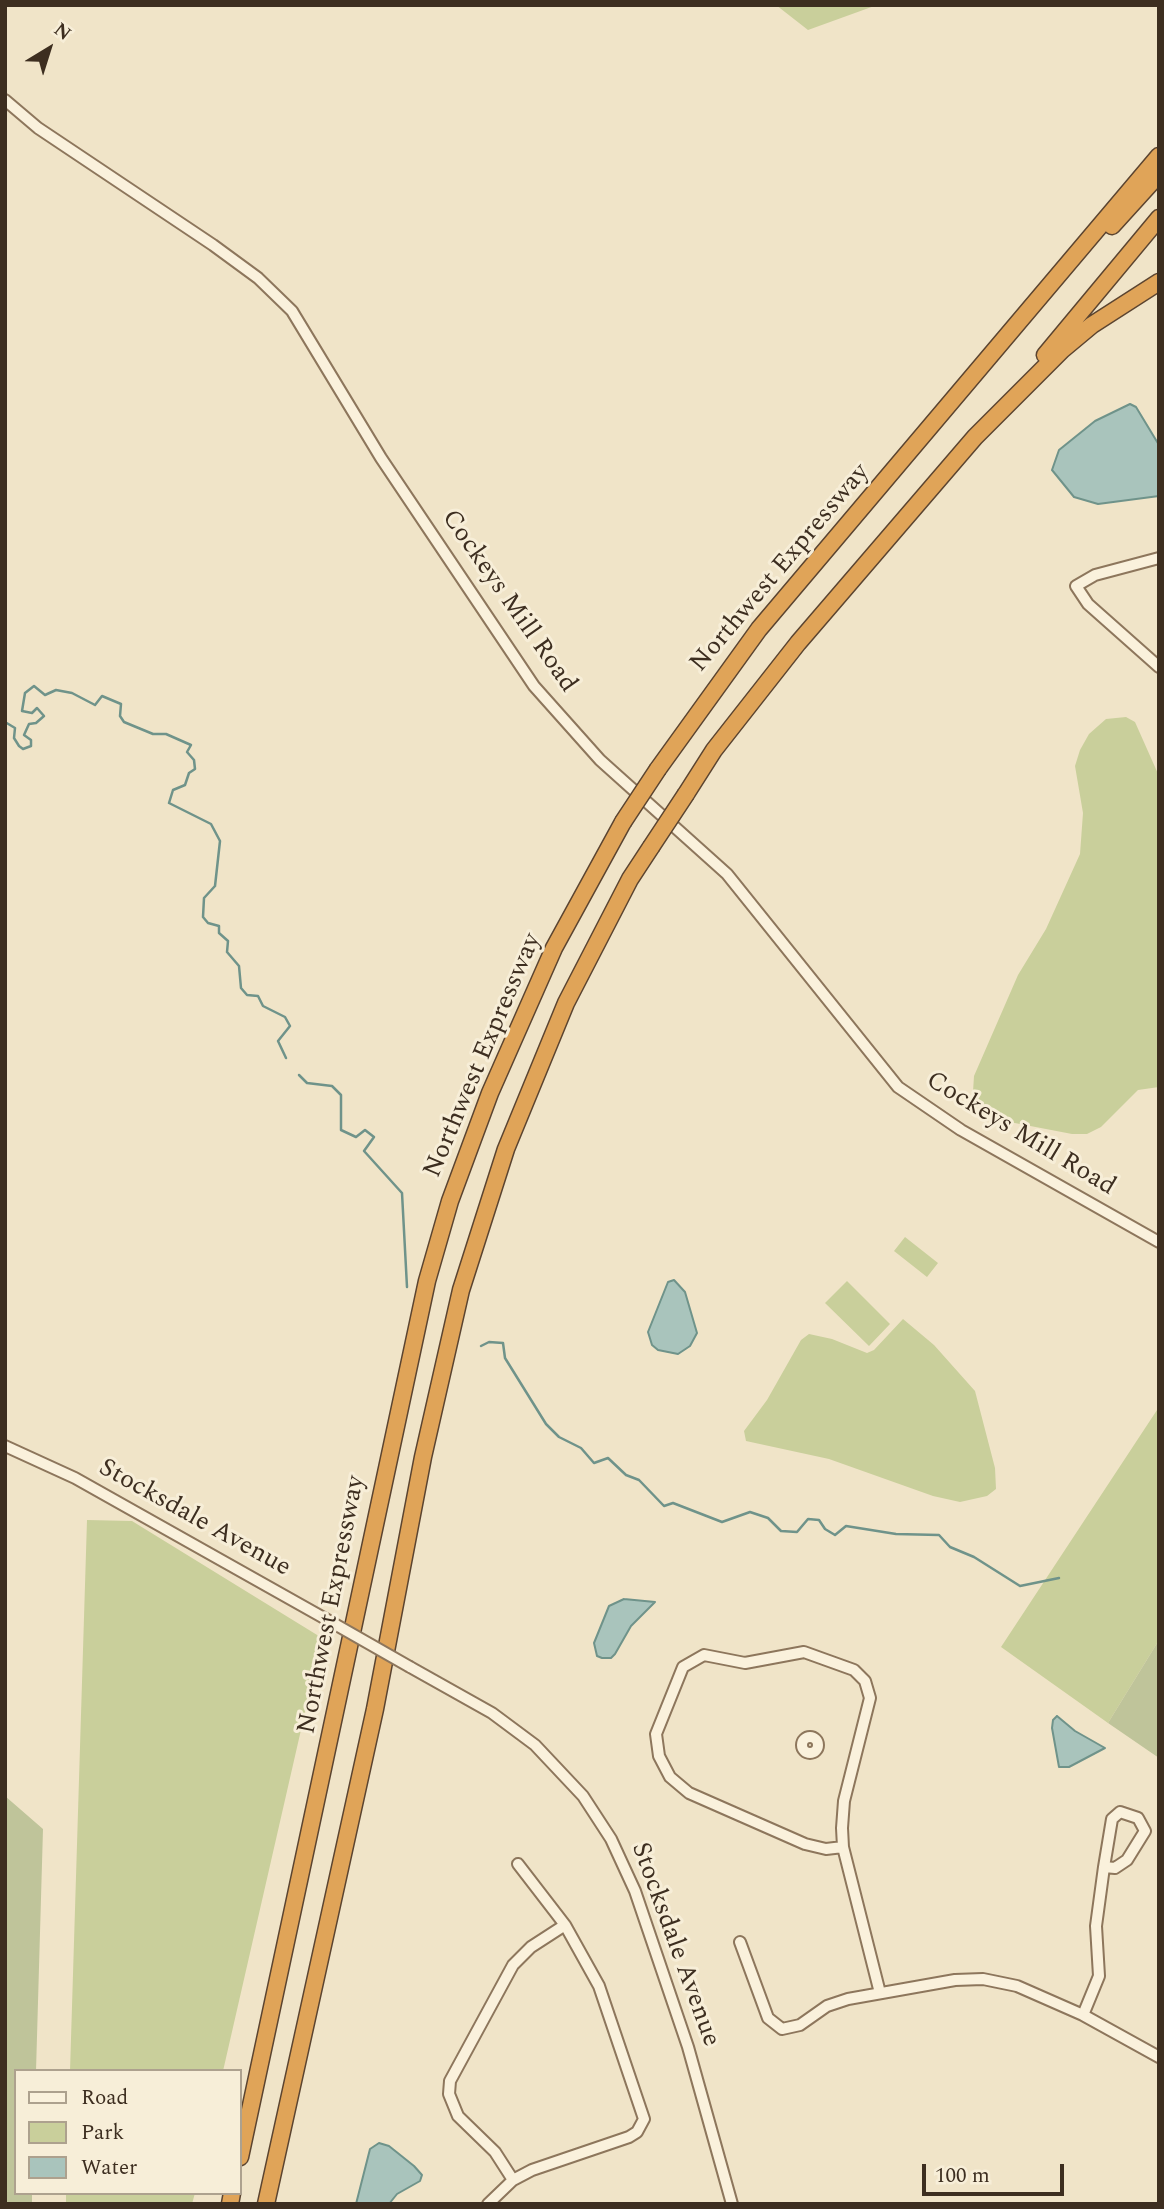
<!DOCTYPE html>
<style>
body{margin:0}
#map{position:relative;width:1164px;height:2209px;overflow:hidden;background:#f0e4c8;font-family:Spectral,serif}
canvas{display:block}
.frame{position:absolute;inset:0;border:7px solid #3d2e20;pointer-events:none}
.legend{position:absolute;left:14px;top:2069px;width:228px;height:126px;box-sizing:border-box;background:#f7eed8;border:2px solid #ada18e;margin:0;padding:9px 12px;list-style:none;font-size:21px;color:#3d2e20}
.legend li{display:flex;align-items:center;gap:14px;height:35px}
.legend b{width:35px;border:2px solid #ada18e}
.north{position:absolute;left:14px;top:14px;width:70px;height:70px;-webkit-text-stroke:5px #f7eed8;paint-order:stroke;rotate:38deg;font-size:19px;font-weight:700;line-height:28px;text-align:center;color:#3d2e20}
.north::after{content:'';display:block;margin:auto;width:24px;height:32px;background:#3d2e20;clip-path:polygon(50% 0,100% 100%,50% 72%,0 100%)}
.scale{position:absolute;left:922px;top:2164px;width:142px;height:32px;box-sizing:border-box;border:4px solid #3d2e20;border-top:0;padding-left:9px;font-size:21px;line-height:24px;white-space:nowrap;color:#3d2e20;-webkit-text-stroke:5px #f7eed8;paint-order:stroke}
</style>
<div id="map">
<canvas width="1164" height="2209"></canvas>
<div class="frame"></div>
<ul class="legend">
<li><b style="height:9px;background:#faf1dc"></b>Road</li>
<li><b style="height:19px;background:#c9cf9b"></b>Park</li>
<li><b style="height:19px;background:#a9c4bc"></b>Water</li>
</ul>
<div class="north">N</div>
<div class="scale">100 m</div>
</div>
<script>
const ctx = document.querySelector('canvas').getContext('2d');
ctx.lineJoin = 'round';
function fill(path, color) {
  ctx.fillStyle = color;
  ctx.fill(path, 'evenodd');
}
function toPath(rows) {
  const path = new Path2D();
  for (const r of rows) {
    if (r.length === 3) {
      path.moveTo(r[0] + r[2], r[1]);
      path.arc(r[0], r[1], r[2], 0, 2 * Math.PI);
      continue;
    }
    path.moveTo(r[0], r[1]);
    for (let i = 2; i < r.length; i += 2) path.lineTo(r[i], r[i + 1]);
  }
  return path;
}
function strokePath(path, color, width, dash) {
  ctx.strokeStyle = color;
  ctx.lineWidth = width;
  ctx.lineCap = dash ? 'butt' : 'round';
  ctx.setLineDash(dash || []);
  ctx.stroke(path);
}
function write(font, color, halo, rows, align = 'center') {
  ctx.font = font + ' Spectral,serif';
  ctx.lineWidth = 6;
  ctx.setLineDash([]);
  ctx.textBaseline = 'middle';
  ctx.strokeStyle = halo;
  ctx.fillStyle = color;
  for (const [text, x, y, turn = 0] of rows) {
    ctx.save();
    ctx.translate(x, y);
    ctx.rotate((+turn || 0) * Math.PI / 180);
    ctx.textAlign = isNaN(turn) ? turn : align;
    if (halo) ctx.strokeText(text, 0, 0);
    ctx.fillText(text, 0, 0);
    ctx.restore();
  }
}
fill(toPath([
 [776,5,877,5,808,30],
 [1126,717,1135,722,1159,776,1159,1087,1138,1090,1101,1127,1087,1134,1072,1134,994,1119,978,1105,973,1092,974,1076,1018,975,1046,929,1080,854,1083,813,1075,766,1080,750,1089,734,1106,719],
 [905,1237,938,1263,927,1277,894,1251],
 [847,1281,890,1324,869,1346,825,1303],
 [903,1319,934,1345,975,1391,995,1468,996,1489,987,1496,960,1502,933,1496,829,1459,746,1441,744,1431,767,1400,801,1340,809,1334,832,1339,867,1353,874,1350],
 [1159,1407,1159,1640,1108,1723,1001,1647],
 [87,1520,132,1521,322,1638,223,2071,70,2071],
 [66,2193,195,2193,192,2204,66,2204]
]), '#c9cf9b');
fill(toPath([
 [1159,1640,1159,1758,1108,1723],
 [5,1796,43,1829,36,2071,16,2071,16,2193,32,2193,32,2204,5,2204]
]), '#bfc49a');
const water = toPath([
 [1130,404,1136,407,1159,445,1159,496,1098,504,1074,497,1052,470,1059,450,1095,421,1130,404],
 [674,1280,685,1292,697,1333,690,1346,678,1354,658,1350,652,1345,648,1332,668,1282,674,1280],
 [624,1599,655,1602,631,1626,615,1654,611,1658,602,1658,597,1656,594,1643,609,1606,624,1599],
 [1057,1716,1075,1731,1105,1748,1069,1767,1059,1767,1052,1728,1053,1720,1057,1716],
 [379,2143,389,2146,414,2166,422,2175,420,2181,397,2194,389,2204,356,2204,370,2149,379,2143]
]);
fill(water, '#a9c4bc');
strokePath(water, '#6f938a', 2);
strokePath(toPath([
 [5,722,15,728,14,738,19,746,23,749,31,746,31,740,24,735,29,724,36,723,44,716,37,708,32,713,22,711,25,693,34,686,45,695,56,690,72,693,95,705,102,696,121,704,120,716,124,722,153,734,166,734,191,745,187,752,194,760,195,769,189,773,185,785,173,790,169,803,211,824,220,841,215,886,204,898,203,917,208,923,219,926,219,933,228,941,227,952,239,966,241,988,247,995,258,996,263,1006,285,1017,290,1026,278,1041,286,1058],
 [299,1075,307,1083,332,1086,341,1095,341,1130,356,1137,365,1130,374,1137,364,1151,402,1193,407,1287],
 [481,1346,489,1342,503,1343,505,1358,546,1424,559,1437,581,1448,594,1463,608,1458,626,1475,639,1480,664,1506,673,1503,722,1522,750,1512,768,1518,781,1531,797,1532,808,1519,819,1520,825,1529,835,1535,846,1526,896,1534,939,1535,950,1547,974,1557,1020,1586,1059,1578]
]), '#6f938a', 2.5);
const minor = toPath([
 [5,100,38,128,213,245,258,278,292,311,381,458,534,686,600,760,727,874,898,1087,961,1130,1159,1242],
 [1159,558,1095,575,1076,586,1088,604,1159,667],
 [5,1446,75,1478,324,1618],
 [410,1667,492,1713,535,1745,583,1796,611,1839,635,1891,688,2047,732,2204],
 [810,1745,8],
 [843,1847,826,1849,805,1844,689,1793,670,1777,659,1756,656,1734,683,1667,704,1655,745,1663,804,1652,854,1670,865,1681,870,1698,844,1801,842,1828,843,1847,880,1993],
 [740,1942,768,2018,782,2029,800,2025,827,2006,848,1999,955,1980,983,1979,1017,1986,1083,2015,1159,2057],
 [1083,2015,1099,1976,1096,1926,1104,1867,1112,1819,1120,1812,1138,1818,1145,1831,1127,1860,1115,1868,1104,1867],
 [513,2180,495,2152,458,2116,449,2094,450,2081,513,1965,531,1947,565,1925],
 [488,2204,513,2180,532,2170,629,2137,637,2132,644,2119,599,1986,565,1925,518,1864]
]);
const highway = toPath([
 [1112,226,1159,174],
 [1045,355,1159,218],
 [658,769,759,629,1159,156],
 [686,794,714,750,798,643,975,437,1062,350,1092,325,1159,282],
 [240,2157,427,1281,450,1201,490,1093,554,948,623,822],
 [230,2204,232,2193],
 [266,2204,375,1709,423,1457,461,1290,506,1149,566,1003,630,879,651,847]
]);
strokePath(minor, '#8d765c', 14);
strokePath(highway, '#5b4430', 19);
strokePath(minor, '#faf1dc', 10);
strokePath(highway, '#e0a458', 16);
const minorBridge = toPath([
 [324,1618,410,1667]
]);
const highwayBridge = toPath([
 [623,822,658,769],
 [651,847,686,794]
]);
strokePath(minorBridge, '#8d765c', 14, []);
strokePath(highwayBridge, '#5b4430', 19, []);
strokePath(minorBridge, '#faf1dc', 10);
strokePath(highwayBridge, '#e0a458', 16);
write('26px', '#3d2e20', '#f7eed8', [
 ["Northwest Expressway",781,569,-50],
 ["Cockeys Mill Road",508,602,55],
 ["Northwest Expressway",484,1056,-67],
 ["Cockeys Mill Road",1020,1135,31],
 ["Stocksdale Avenue",194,1519,29],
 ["Northwest Expressway",333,1605,-79],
 ["Stocksdale Avenue",674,1945,70]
]);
</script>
